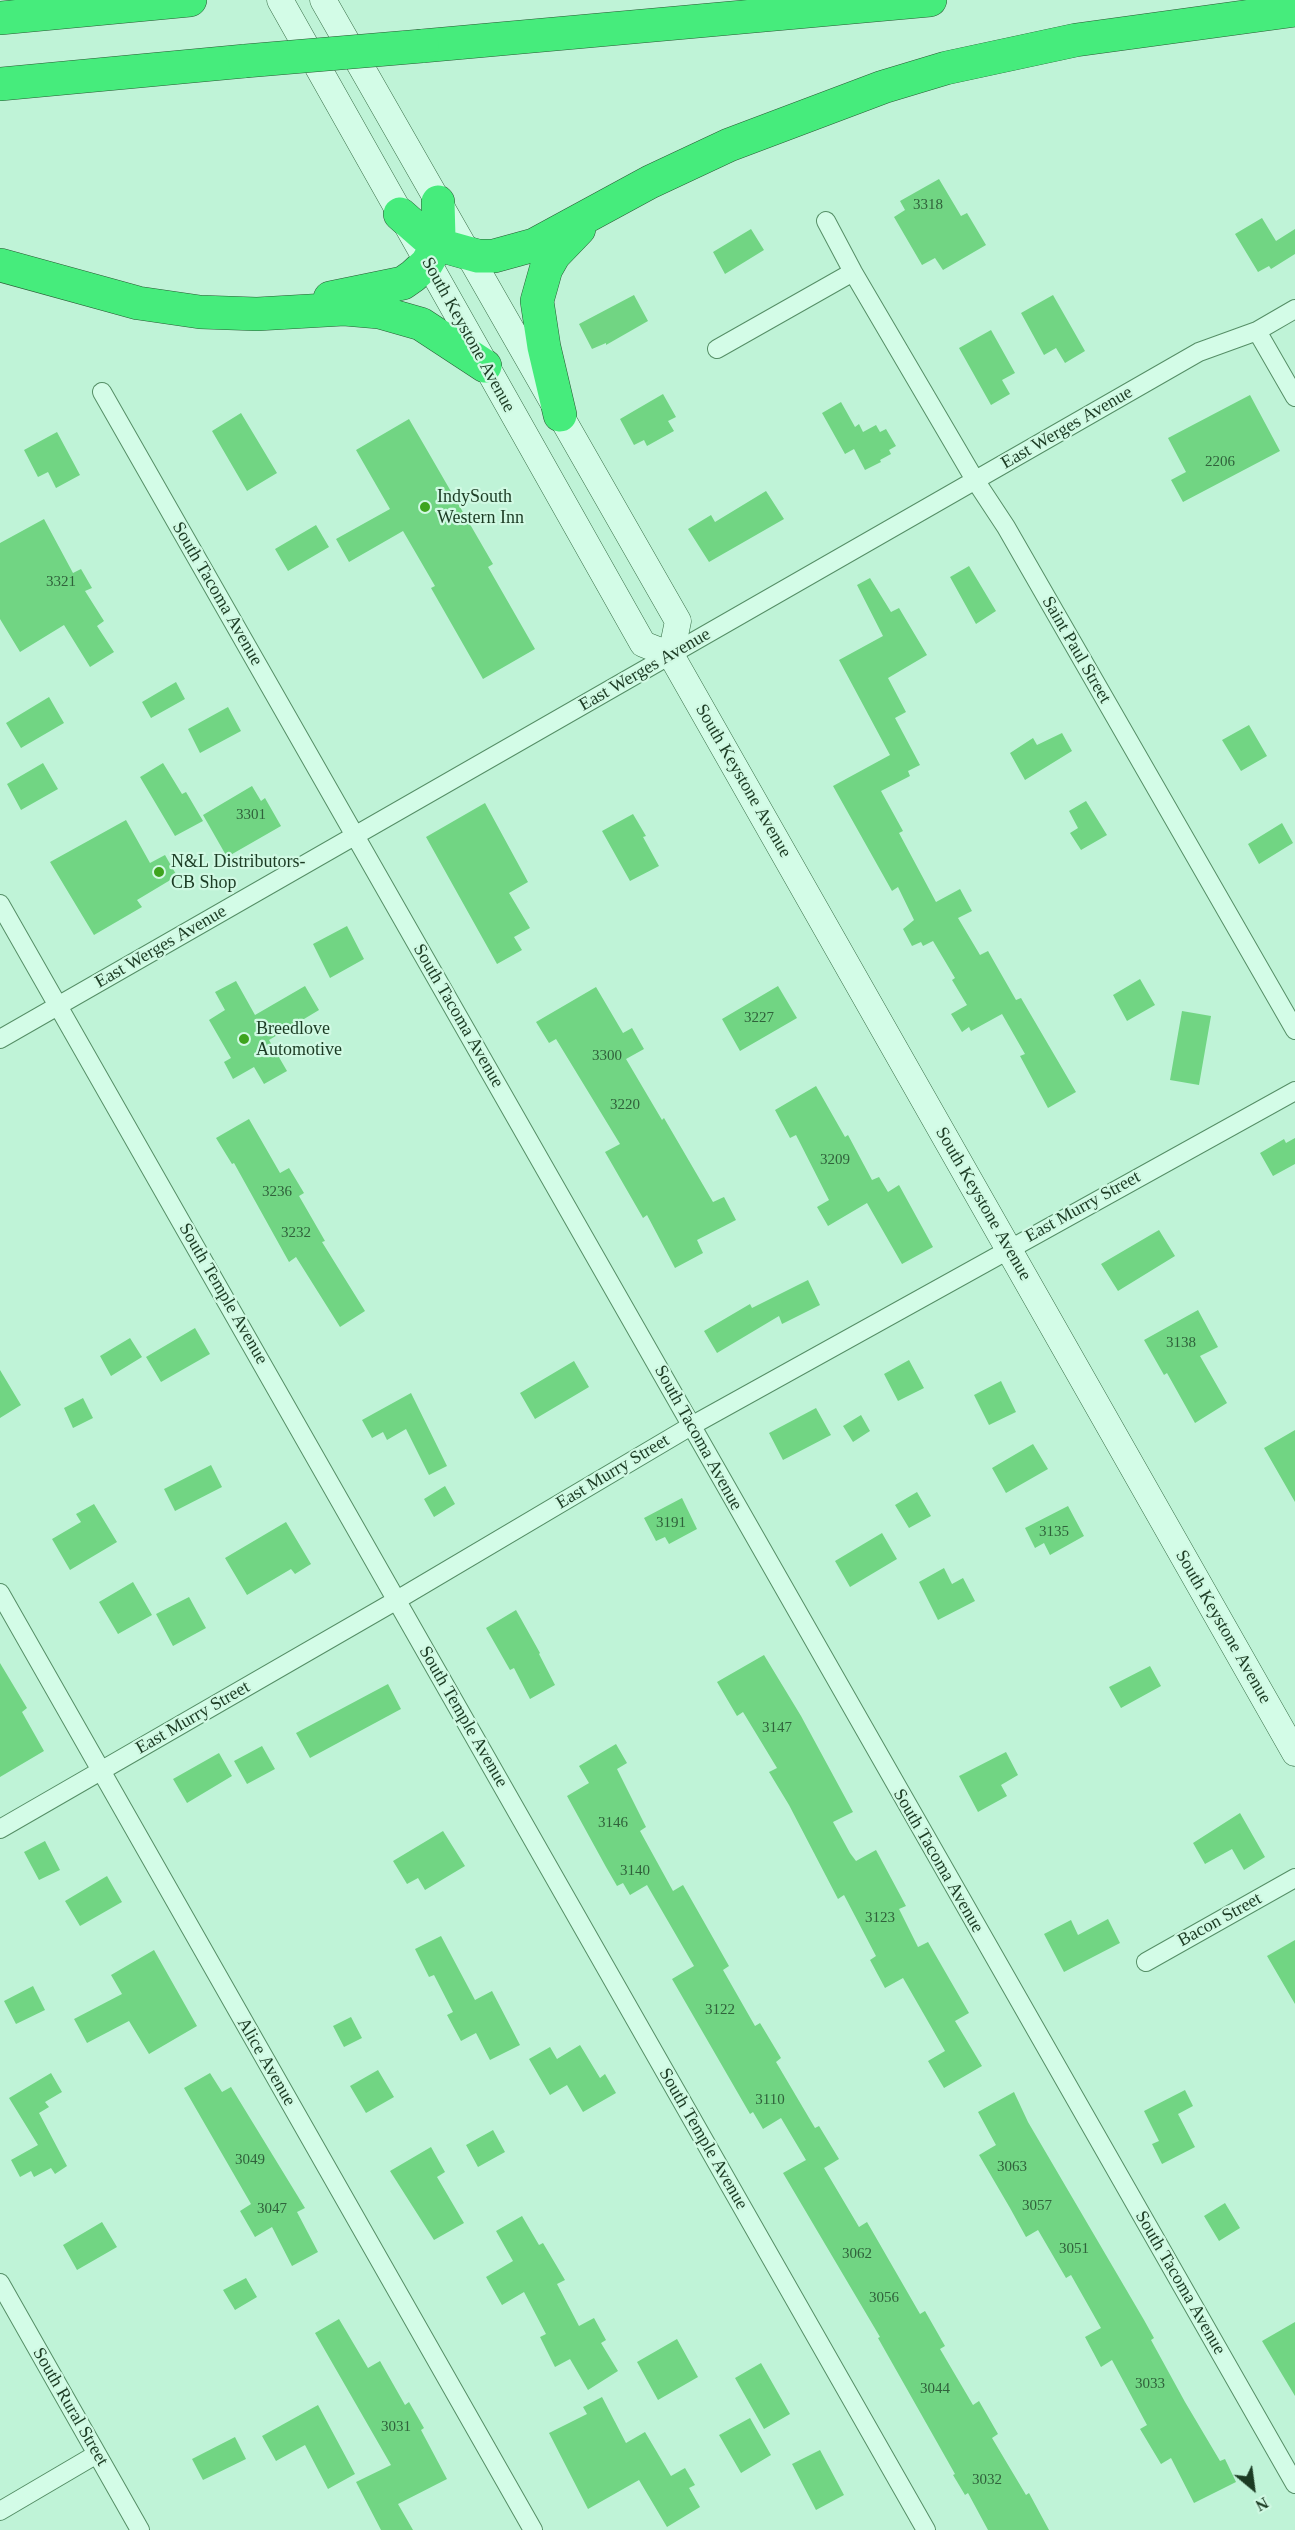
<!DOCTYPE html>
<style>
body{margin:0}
#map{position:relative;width:1295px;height:2530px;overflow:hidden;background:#bff3d7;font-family:"Times New Roman",serif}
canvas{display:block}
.north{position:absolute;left:1223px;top:2458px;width:60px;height:60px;-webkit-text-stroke:4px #d0f9e3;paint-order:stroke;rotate:151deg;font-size:16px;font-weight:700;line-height:24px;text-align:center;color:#1b3b23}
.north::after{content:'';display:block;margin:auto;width:21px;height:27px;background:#1b3b23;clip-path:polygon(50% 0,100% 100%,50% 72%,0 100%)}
</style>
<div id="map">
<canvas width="1295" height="2530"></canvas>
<div class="north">N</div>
</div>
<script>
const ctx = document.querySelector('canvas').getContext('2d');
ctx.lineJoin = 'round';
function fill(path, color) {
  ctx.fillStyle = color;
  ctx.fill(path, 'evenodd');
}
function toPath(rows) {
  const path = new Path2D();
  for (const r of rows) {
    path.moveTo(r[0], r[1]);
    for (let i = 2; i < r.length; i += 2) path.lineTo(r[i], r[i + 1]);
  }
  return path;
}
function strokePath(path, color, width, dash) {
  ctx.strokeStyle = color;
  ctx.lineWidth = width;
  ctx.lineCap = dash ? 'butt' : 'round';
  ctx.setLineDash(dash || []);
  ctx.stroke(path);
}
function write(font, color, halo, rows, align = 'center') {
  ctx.font = font + ' "Times New Roman",serif';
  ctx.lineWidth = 4.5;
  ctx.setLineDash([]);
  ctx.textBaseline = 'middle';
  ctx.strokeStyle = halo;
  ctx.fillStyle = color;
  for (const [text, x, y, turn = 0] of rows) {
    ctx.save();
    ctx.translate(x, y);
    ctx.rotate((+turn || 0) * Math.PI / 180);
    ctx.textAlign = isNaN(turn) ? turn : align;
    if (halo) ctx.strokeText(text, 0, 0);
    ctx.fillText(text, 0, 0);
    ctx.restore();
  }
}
fill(toPath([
 [939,179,961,216,967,213,986,245,943,270,935,258,922,265,894,217,905,210,900,201],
 [1262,218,1276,241,1295,229,1295,254,1271,269,1269,266,1258,272,1235,234],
 [751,229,764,250,725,274,713,252],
 [634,295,648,321,606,345,606,343,592,349,579,324],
 [1053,295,1085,351,1065,363,1056,348,1044,355,1021,313],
 [991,330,1015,373,1002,380,1010,394,991,405,959,348],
 [663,394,676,417,668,421,674,431,647,446,644,440,634,445,620,419],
 [1250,395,1280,451,1183,502,1171,480,1186,472,1168,438],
 [841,402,855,427,859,424,863,432,876,425,880,432,886,429,896,446,889,450,891,454,880,460,881,462,865,470,854,449,845,454,822,413],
 [241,413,277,473,247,491,212,431],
 [409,419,493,564,488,567,535,649,483,679,431,588,435,586,403,531,349,562,336,539,390,509,356,450],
 [57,432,80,475,56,488,48,472,38,477,24,450],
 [766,491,784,519,709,562,688,529,711,515,715,522],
 [44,519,73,573,81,569,92,588,85,591,104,621,97,626,114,652,90,667,64,625,20,652,0,619,0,543],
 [316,525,329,547,288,571,275,549],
 [969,566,996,611,976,624,950,577],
 [870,578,891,612,899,608,927,655,888,678,906,712,895,718,920,765,908,771,910,776,881,791,903,831,899,833,936,902,960,889,972,911,958,918,980,955,988,951,1016,1000,1021,998,1076,1092,1048,1108,1020,1056,1025,1054,1002,1014,971,1031,969,1027,962,1032,951,1014,967,1005,952,980,955,978,933,941,923,946,921,942,912,946,903,929,914,920,898,887,892,891,833,786,890,755,839,660,883,636,857,585],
 [176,682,185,699,151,718,142,702],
 [49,697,64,723,21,748,6,723],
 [228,707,241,731,200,753,188,729],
 [1249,725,1267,756,1241,771,1222,740],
 [1062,733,1072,751,1025,780,1010,753,1033,738,1037,745],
 [43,763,58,789,21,810,7,784],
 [163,763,182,794,186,792,203,821,175,836,140,777],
 [252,786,261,801,265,798,281,826,227,857,203,815],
 [1086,801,1107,835,1081,850,1070,833,1078,828,1069,811],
 [485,803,528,882,509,893,530,928,514,937,522,950,497,964,426,837],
 [633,814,646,836,643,837,659,866,630,881,602,831],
 [126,820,150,863,165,855,177,876,137,900,142,907,94,935,50,862],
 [1282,823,1293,843,1259,864,1248,844],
 [347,926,364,959,330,978,313,944],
 [1140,979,1155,1005,1127,1021,1113,995],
 [236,981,255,1015,305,986,319,1010,269,1040,287,1071,264,1084,254,1067,233,1079,224,1062,231,1058,209,1020,225,1010,215,992],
 [778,986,797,1018,740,1051,722,1019],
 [596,987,623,1033,632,1028,644,1049,626,1059,662,1120,664,1118,713,1202,724,1197,736,1220,697,1240,703,1253,675,1268,647,1215,643,1218,605,1152,620,1144,556,1039,549,1043,536,1022],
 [1182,1011,1211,1016,1199,1085,1170,1080],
 [816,1086,845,1137,848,1135,872,1180,879,1177,888,1192,899,1185,933,1247,902,1264,867,1203,828,1226,817,1207,829,1200,796,1135,790,1138,775,1110],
 [249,1119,280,1173,289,1168,304,1193,299,1196,325,1241,322,1242,365,1311,340,1327,296,1257,289,1262,234,1163,232,1164,216,1138],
 [1295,1138,1295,1164,1273,1176,1260,1153,1284,1139,1286,1143],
 [1159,1230,1175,1256,1118,1291,1101,1264],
 [808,1280,820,1305,782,1324,779,1316,717,1353,704,1331,750,1304,752,1308],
 [1198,1310,1218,1347,1200,1356,1227,1403,1195,1423,1167,1373,1164,1375,1144,1340],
 [195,1328,210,1354,161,1382,146,1357],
 [130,1338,142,1357,111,1376,100,1356],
 [909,1360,924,1388,898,1401,884,1374],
 [574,1361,589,1387,535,1419,520,1393],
 [0,1370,21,1405,0,1418],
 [1001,1381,1016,1412,989,1425,974,1395],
 [411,1393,447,1466,429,1475,406,1429,387,1440,383,1432,372,1438,362,1420],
 [83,1398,93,1418,73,1428,64,1408],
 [816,1408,831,1435,783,1460,769,1433],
 [861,1415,870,1431,853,1442,843,1426],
 [1295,1430,1295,1502,1264,1448],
 [1033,1444,1048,1469,1006,1493,992,1468],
 [211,1465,222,1487,175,1511,164,1489],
 [445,1486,455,1504,434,1517,424,1499],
 [917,1492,931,1516,909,1528,895,1505],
 [682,1498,697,1529,669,1544,665,1537,656,1541,644,1518],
 [94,1504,117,1542,70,1570,52,1539,81,1522,76,1514],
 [1068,1506,1084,1536,1050,1555,1044,1543,1035,1548,1025,1528],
 [286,1522,311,1564,295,1574,291,1569,247,1595,225,1558],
 [882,1533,897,1559,850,1587,835,1561],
 [944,1568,952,1584,963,1578,975,1601,938,1620,919,1582],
 [133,1582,152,1615,118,1634,99,1602],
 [189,1597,206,1628,173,1646,156,1614],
 [516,1610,540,1653,539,1654,555,1685,530,1699,514,1668,510,1670,486,1628],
 [764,1655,801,1716,853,1812,833,1822,850,1853,856,1861,876,1850,906,1906,899,1909,918,1947,928,1942,969,2013,955,2021,982,2066,944,2088,928,2061,945,2051,903,1978,885,1988,870,1960,876,1956,844,1895,838,1899,789,1805,769,1772,777,1768,743,1712,737,1716,717,1682],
 [0,1663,27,1708,22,1712,44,1751,0,1777],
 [1150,1666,1161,1686,1121,1708,1109,1687],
 [388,1684,401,1709,310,1758,296,1733],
 [616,1744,627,1763,617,1769,646,1827,640,1831,673,1891,683,1885,729,1966,723,1970,755,2026,760,2023,781,2058,776,2062,815,2128,819,2126,839,2159,824,2168,859,2227,867,2222,920,2314,925,2311,945,2346,940,2349,973,2405,979,2401,998,2434,992,2438,1026,2495,1029,2493,1049,2530,988,2530,968,2493,965,2495,953,2475,955,2474,878,2338,880,2337,783,2173,806,2160,781,2118,763,2129,753,2112,750,2114,672,1979,694,1966,647,1885,630,1895,623,1883,617,1886,606,1867,567,1796,589,1783,579,1766],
 [262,1746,275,1769,247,1784,234,1761],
 [1006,1752,1018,1775,1001,1785,1007,1796,978,1812,959,1776],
 [219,1753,232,1776,187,1803,173,1779],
 [1240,1813,1265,1857,1244,1870,1232,1849,1205,1864,1193,1843],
 [443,1831,465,1866,425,1890,418,1878,407,1884,393,1861],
 [45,1841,60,1870,39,1880,24,1852],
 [107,1876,122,1902,80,1926,65,1901],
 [1108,1919,1120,1943,1064,1972,1044,1934,1071,1920,1078,1935],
 [441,1936,475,2000,492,1991,520,2045,490,2060,476,2033,461,2041,447,2015,453,2012,434,1975,429,1977,415,1949],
 [1295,1940,1295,2004,1267,1956],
 [154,1950,197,2026,149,2054,129,2021,87,2043,74,2019,122,1994,111,1975],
 [33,1986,45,2010,16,2024,4,2001],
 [351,2017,362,2038,344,2047,333,2026],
 [580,2045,600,2078,605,2074,616,2093,583,2112,567,2085,550,2095,529,2059,550,2047,557,2059],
 [378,2070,394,2097,366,2113,350,2086],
 [51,2073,62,2092,45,2102,49,2107,39,2113,67,2166,55,2174,51,2168,34,2177,31,2171,20,2177,11,2160,38,2145,9,2098],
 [210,2073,222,2092,231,2087,305,2208,297,2212,318,2252,292,2266,272,2227,255,2237,240,2211,251,2204,184,2088],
 [1185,2090,1193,2106,1178,2114,1195,2147,1162,2164,1152,2144,1159,2141,1144,2111],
 [1014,2092,1028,2122,1144,2320,1154,2338,1151,2340,1185,2402,1220,2461,1225,2459,1236,2482,1194,2503,1171,2458,1161,2464,1140,2429,1147,2425,1112,2360,1101,2367,1085,2337,1101,2328,1071,2275,1066,2278,1038,2230,1026,2237,1010,2208,979,2155,996,2145,978,2112],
 [493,2130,505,2152,478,2167,466,2145],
 [431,2147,445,2172,437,2177,464,2223,434,2240,390,2171],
 [1225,2203,1240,2228,1219,2241,1204,2216],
 [522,2216,539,2245,543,2243,565,2280,557,2284,579,2326,594,2318,606,2340,601,2343,618,2371,588,2390,570,2359,555,2367,540,2337,546,2334,524,2292,502,2305,486,2277,513,2261,496,2231],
 [102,2222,117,2247,77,2270,63,2245],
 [246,2278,257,2297,235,2310,223,2290],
 [339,2319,368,2368,380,2361,405,2405,409,2402,424,2428,421,2430,447,2479,398,2504,413,2530,381,2530,356,2482,391,2465,315,2333],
 [1295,2322,1295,2396,1262,2341],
 [677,2339,698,2377,658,2400,637,2362],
 [761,2363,790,2414,764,2429,735,2378],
 [602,2397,626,2443,645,2432,671,2476,685,2468,695,2485,689,2488,700,2507,667,2527,639,2480,588,2509,549,2433,587,2414,583,2407],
 [318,2405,355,2474,328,2489,305,2445,276,2461,262,2436],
 [750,2418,771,2455,741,2473,719,2435],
 [235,2437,246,2459,203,2480,192,2459],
 [820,2450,844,2495,816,2510,792,2464]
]), '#71d583');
const street = toPath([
 [826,221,853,272,975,480,1006,527,1295,1030],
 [1257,331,1295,397],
 [717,349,853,272],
 [102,392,1295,2484],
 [0,904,926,2530],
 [0,1039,1199,352,1257,331,1295,309],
 [0,1593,533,2530],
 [0,1829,397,1600,691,1426,1295,1091],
 [1146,1962,1295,1878],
 [0,2283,140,2530],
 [0,2511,97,2454]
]);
const secondary = toPath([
 [280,0,643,644,671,655,1295,1753],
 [323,0,678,621,671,655]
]);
const highway = toPath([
 [0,18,190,0],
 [422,46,930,0],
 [0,84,245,61],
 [400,214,425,236,446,247,478,256,494,256,534,245,650,182,729,145,883,87,946,68,1076,40,1295,10],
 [0,265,138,303,200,312,257,314,344,309,379,312,421,324,485,366],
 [330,298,403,283,413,276,427,263,435,249,439,238,438,202],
 [560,415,544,347,537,301,546,269,554,255,579,229]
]);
strokePath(street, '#558e66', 20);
strokePath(secondary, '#386f47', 27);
strokePath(highway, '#2a5b35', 34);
strokePath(street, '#d3fce7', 18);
strokePath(secondary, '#d3fce7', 26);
strokePath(highway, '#46ec7c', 33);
const highwayBridge = toPath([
 [245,61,422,46]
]);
strokePath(highwayBridge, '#2a5b35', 34, []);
strokePath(highwayBridge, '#46ec7c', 33);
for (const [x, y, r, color] of [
 [425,507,6,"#3ea41e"],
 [159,872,6,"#3ea41e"],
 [244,1039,6,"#3ea41e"]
]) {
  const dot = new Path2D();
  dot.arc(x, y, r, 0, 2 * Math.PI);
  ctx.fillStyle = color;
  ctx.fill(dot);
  strokePath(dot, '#d0f9e3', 2);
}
write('15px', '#30623b', null, [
 ["3318",928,205],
 ["2206",1220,462],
 ["3321",61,582],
 ["3301",251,815],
 ["3227",759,1018],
 ["3300",607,1056],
 ["3220",625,1105],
 ["3209",835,1160],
 ["3236",277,1192],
 ["3232",296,1233],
 ["3138",1181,1343],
 ["3191",671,1523],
 ["3135",1054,1532],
 ["3147",777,1728],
 ["3146",613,1823],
 ["3140",635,1871],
 ["3123",880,1918],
 ["3122",720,2010],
 ["3110",770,2100],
 ["3049",250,2160],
 ["3063",1012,2167],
 ["3057",1037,2206],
 ["3047",272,2209],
 ["3051",1074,2249],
 ["3062",857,2254],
 ["3056",884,2298],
 ["3033",1150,2384],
 ["3044",935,2389],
 ["3031",396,2427],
 ["3032",987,2480]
]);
write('18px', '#1b3b23', '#d0f9e3', [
 ["South Keystone Avenue",468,335,61],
 ["East Werges Avenue",1067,428,-30],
 ["South Tacoma Avenue",217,594,60],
 ["Saint Paul Street",1076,650,60],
 ["East Werges Avenue",645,670,-30],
 ["South Keystone Avenue",743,781,60],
 ["East Werges Avenue",161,947,-30],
 ["South Tacoma Avenue",458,1016,60],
 ["South Keystone Avenue",983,1204,60],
 ["East Murry Street",1083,1207,-29],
 ["South Temple Avenue",223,1294,60],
 ["South Tacoma Avenue",698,1438,61],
 ["East Murry Street",613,1472,-31],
 ["South Keystone Avenue",1223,1627,60],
 ["South Temple Avenue",463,1717,60],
 ["East Murry Street",193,1718,-30],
 ["South Tacoma Avenue",938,1861,60],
 ["Bacon Street",1220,1920,-29],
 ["Alice Avenue",266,2062,60],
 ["South Temple Avenue",703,2139,60],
 ["South Tacoma Avenue",1180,2283,60],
 ["South Rural Street",70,2407,60]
]);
write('18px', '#1b3b23', '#d0f9e3', [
 ["IndySouth",437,497],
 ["Western Inn",437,518],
 ["N&L Distributors-",171,862],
 ["CB Shop",171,883],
 ["Breedlove",256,1029],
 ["Automotive",256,1050]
], 'left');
</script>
